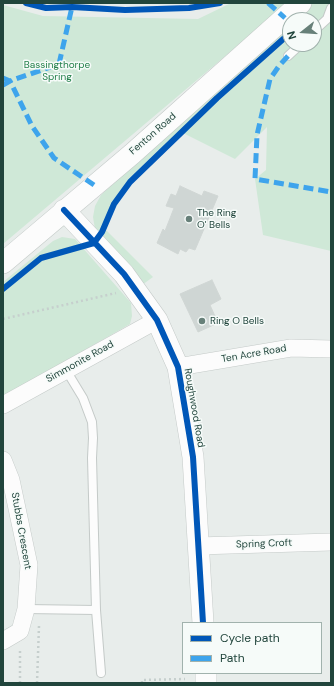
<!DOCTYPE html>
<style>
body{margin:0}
#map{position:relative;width:334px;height:686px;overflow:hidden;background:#e8edeb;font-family:"DM Sans",sans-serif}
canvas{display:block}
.frame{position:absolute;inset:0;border:4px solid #21453c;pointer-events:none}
.legend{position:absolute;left:182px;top:622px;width:140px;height:52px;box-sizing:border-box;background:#f6fbf9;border:1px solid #a1b2ad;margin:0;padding:5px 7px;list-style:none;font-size:12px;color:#21453c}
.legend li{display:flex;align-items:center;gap:8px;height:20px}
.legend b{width:20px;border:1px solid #a1b2ad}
.north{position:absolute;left:282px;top:12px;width:40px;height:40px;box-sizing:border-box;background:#f6fbf9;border:1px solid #a1b2ad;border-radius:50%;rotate:253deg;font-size:11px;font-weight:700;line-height:16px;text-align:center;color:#21453c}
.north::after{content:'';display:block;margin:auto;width:14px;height:18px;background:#678079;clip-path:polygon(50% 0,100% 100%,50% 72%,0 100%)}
</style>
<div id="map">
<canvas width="334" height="686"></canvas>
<div class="frame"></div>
<ul class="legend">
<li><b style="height:5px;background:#0057b8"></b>Cycle path</li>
<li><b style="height:5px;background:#3ea4ec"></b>Path</li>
</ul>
<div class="north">N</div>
</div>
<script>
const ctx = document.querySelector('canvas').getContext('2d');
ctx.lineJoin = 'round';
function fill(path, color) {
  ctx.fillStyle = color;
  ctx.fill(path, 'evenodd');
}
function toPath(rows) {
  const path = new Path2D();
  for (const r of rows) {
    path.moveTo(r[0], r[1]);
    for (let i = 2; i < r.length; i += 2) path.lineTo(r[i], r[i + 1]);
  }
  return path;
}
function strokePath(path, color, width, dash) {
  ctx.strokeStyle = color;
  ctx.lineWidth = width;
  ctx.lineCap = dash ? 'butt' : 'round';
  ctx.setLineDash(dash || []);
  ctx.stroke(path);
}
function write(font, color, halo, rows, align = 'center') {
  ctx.font = font + ' "DM Sans",sans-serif';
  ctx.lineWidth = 3;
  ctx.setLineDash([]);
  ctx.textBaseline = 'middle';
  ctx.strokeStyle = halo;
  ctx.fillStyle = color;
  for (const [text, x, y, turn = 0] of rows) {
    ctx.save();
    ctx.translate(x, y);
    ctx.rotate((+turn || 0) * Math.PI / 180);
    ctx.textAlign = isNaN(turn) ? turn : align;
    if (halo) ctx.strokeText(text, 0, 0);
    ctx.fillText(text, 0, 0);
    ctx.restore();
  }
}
fill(toPath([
 [231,3,288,3,3,244,3,5,43,16,198,19],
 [311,3,331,3,331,251,263,235,255,179,266,170,267,127,235,159,183,133,119,192,105,229,153,277,142,285,95,229,93,217,95,206,101,195,290,21,290,44,314,44,314,20,292,20],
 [62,237,75,239,131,303,132,316,130,324,3,397,3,282,53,241]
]), '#cfe8d7');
const building = toPath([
 [180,186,202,196,204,191,218,196,195,250,189,248,186,252,180,249,178,254,157,243,163,229,165,231,174,208,166,206,171,194,176,196,180,186],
 [212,280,221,299,210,305,218,323,198,332,180,294,212,280]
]);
fill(building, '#cfd6d4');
strokePath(building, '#d0d6d4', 1);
const service = toPath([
 [314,31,327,19,331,8],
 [288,56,301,44],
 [66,370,83,398,92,422,93,438,92,458,96,610,101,673],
 [26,609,96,610]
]);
const minor = toPath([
 [178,367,291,348,331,349],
 [3,405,157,320],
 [3,460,11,480,29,565,26,609,20,631,3,641],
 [198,546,331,542]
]);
const tertiary = toPath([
 [64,210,124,274,157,320,178,367,193,457,203,623],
 [3,263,132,154,301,3],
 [206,673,206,683]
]);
strokePath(service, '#c4cac8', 10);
strokePath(minor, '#c4cac8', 18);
strokePath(tertiary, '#c4cac8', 22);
strokePath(toPath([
 [3,319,116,293],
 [20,683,20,648],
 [37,683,39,626],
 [142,683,142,680,185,679]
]), '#c6cfcd', 2.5, [2, 3]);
strokePath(service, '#fcfcfc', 8);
strokePath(minor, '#fcfcfc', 17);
strokePath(tertiary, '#fcfcfc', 21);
strokePath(toPath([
 [268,3,285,18],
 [288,56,279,66,270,79,257,135,255,179,331,192],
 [3,78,10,81,32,126,54,158,94,185],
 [3,85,10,81,59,64,72,7]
]), '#3ea4ec', 5, [10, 5]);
strokePath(toPath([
 [26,3,46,8,72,7,125,10,189,8,220,3],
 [64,210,124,274,157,320,178,367,193,457,203,623],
 [3,289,41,258,94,243,102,232,114,204,130,182,217,98,290,33]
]), '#0057b8', 6);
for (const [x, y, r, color] of [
 [189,219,4,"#678079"],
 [202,321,4,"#678079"]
]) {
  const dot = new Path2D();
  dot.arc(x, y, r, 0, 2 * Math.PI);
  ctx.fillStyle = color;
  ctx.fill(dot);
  strokePath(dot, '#f6fbf9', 1.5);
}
write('10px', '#25814c', '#f6fbf9', [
 ["Bassingthorpe",57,65],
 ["Spring",57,77]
]);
write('10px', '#21453c', '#f6fbf9', [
 ["Fenton Road",153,134,-41],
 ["Ten Acre Road",254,354,-10],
 ["Simmonite Road",80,362,-29],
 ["Roughwood Road",194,408,80],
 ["Stubbs Crescent",21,531,80],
 ["Spring Croft",264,544,-2]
]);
write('10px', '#21453c', '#f6fbf9', [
 ["The Ring",197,213],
 ["O' Bells",197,225],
 ["Ring O Bells",210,321]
], 'left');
</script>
